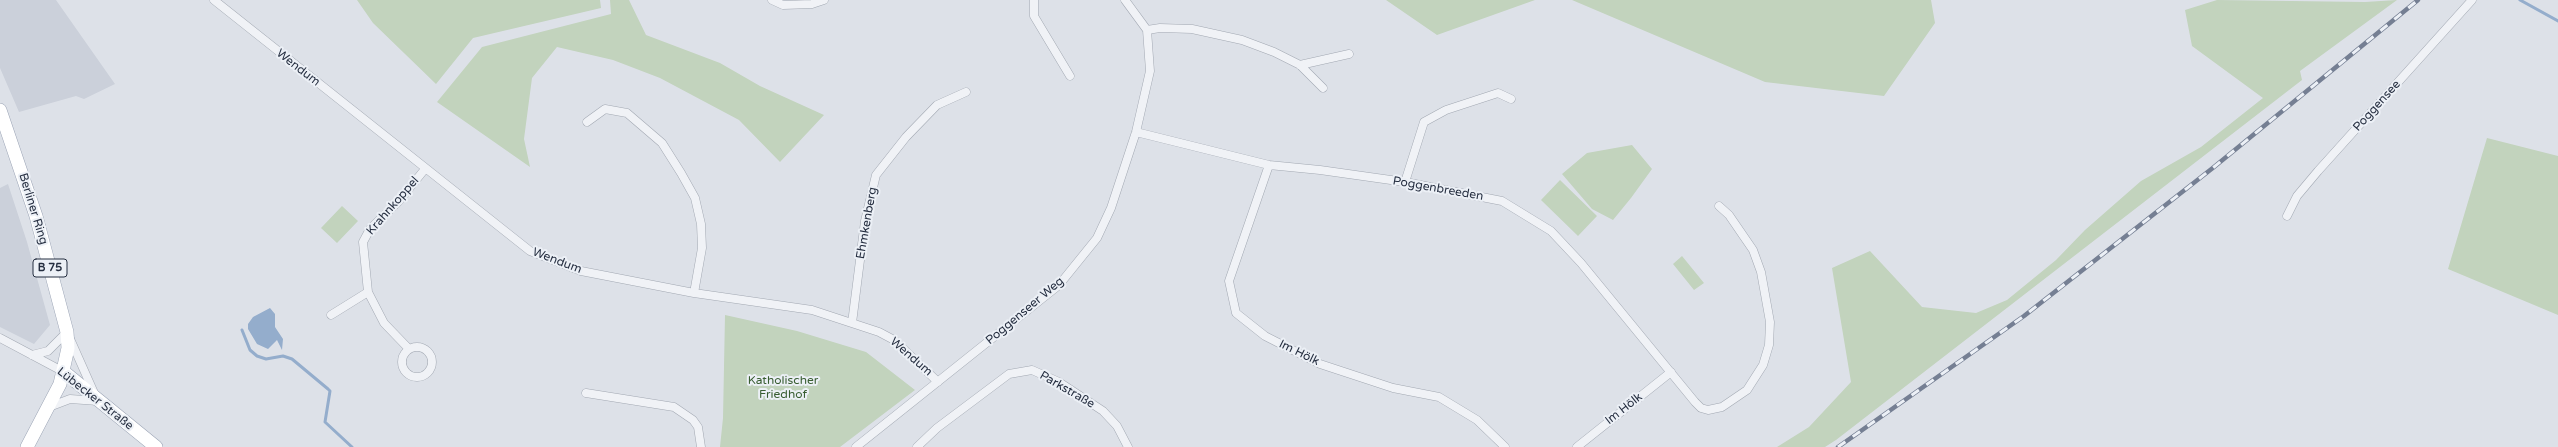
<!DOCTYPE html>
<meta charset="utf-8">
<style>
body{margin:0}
canvas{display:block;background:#dde1e8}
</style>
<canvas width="2558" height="447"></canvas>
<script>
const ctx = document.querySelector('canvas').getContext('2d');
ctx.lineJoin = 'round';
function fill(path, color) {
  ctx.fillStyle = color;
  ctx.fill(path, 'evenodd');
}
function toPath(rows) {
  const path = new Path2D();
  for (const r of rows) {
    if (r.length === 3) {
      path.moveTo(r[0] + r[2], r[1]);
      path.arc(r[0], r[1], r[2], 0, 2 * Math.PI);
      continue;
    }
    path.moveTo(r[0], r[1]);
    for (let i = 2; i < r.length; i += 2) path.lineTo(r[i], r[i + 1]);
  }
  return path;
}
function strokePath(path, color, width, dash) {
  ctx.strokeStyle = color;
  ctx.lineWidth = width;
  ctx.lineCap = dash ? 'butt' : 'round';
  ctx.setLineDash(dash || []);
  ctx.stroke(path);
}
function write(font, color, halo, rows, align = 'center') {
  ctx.font = font + ' "Varela Round",sans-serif';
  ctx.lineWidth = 4;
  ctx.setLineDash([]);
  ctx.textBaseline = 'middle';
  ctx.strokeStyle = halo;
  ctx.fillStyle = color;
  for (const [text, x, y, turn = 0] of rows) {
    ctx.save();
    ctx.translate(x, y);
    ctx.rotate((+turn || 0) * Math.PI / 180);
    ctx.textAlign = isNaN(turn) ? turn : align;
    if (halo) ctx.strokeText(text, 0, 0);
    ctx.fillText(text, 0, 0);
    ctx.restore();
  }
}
fill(toPath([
 [0,0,56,0,115,84,84,99,76,96,19,112,0,68],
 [8,184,27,242,50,325,34,344,0,327,0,188]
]), '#cbd0da');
fill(toPath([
 [357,0,600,0,601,8,473,38,436,84,373,23],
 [610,0,629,0,646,35,720,63,760,86,824,115,780,162,739,120,660,78,613,60,557,47,532,78,524,139,530,167,437,102,482,47,611,14],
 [1386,0,1535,0,1437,35],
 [1572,0,1931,0,1935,23,1884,96,1765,82],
 [2217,0,2365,2,2397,0,2300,71,2302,80,1836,440,1825,447,1777,447,1809,427,1851,382,1832,268,1870,251,1922,307,1976,313,2007,300,2056,260,2085,230,2141,181,2201,147,2263,98,2192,46,2185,10],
 [2487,138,2558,156,2558,315,2448,269],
 [1632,145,1652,169,1631,198,1613,220,1592,209,1562,174,1587,153],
 [1560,180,1597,216,1578,236,1541,200],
 [342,206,358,221,337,243,321,228],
 [1682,256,1704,283,1694,290,1673,264],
 [725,315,797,331,866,352,915,390,840,447,720,447,723,418]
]), '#c2d3bd');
fill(toPath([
 [270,308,275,314,275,327,283,339,282,350,277,340,268,349,257,344,248,329,248,324,253,317]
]), '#94adcc');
strokePath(toPath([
 [2520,0,2558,21],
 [242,330,250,350,257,356,266,359,283,356,292,359,328,389,330,391,325,422,352,447]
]), '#94adcc', 3);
const minor = toPath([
 [214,0,530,251,581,271,694,293,812,310,879,332,894,340,938,382],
 [772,0,783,5,812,4,824,0],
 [1034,0,1034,16,1070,76],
 [1147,30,1160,28,1192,29,1242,40,1274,52,1300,65,1323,88],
 [1300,65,1349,54],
 [587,122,605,109,627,113,662,143,681,173,695,198,701,224,702,248,694,293],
 [1136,132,1269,165,1320,170,1405,182,1502,201,1551,231,1581,263,1695,402,1701,408,1708,410,1722,407,1747,390,1763,365,1769,345,1770,322,1761,272,1753,250,1729,215,1719,206],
 [1269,165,1229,281,1236,313,1265,336,1320,364,1393,388,1439,397,1477,420,1505,447],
 [1405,182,1424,122,1446,110,1498,93,1511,99],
 [2287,216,2297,196,2318,171,2472,0],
 [331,315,368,292],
 [852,323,865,221,876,175,906,137,937,105,966,92],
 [0,338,64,372],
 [417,362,15],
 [409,349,384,323,368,292,363,242,370,229,398,202,425,169],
 [32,355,48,351,67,332,95,395],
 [586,393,674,407,693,420,698,427,701,447],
 [49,407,70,399,98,401],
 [856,447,1059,285,1097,238,1111,208,1136,132,1150,71,1147,30,1125,0],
 [917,447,937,428,1009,374,1032,370,1059,382,1103,411,1117,426,1128,447],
 [1577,447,1671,372]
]);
const primary = toPath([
 [0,110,36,216,67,332,68,348,60,384,27,447],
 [64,372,156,447]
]);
strokePath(minor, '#a2a8b2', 9);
strokePath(primary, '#9ba4b5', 14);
strokePath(minor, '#f0f2f6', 8);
strokePath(primary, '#fff', 13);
const rail = toPath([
 [1838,447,2024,316,2214,167,2418,0]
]);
strokePath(rail, '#757f93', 4.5);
strokePath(rail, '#ecf0f6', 3, [9]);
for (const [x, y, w] of [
 [50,268,34]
]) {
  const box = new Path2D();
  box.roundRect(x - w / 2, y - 9, w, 18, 3);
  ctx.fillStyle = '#ecf0f6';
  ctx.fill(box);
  strokePath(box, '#252e40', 1);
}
write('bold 11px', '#252e40', null, [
 ["B 75",50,268]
]);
write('12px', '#252e40', '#ecf0f6', [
 ["Wendum",298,68,38],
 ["Poggensee",2377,106,-48],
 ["Poggenbreeden",1438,189,10],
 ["Krahnkoppel",393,206,-49],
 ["Berliner Ring",33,209,73],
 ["Ehmkenberg",867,223,-80],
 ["Wendum",557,261,21],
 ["Poggenseer Weg",1025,311,-40],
 ["Im Hölk",1299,353,26],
 ["Wendum",911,357,41],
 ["Parkstraße",1067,390,30],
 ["Lübecker Straße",95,399,38],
 ["Im Hölk",1624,409,-38]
]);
write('12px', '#385d31', '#ecf0f6', [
 ["Katholischer",783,381],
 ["Friedhof",783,395]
]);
</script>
